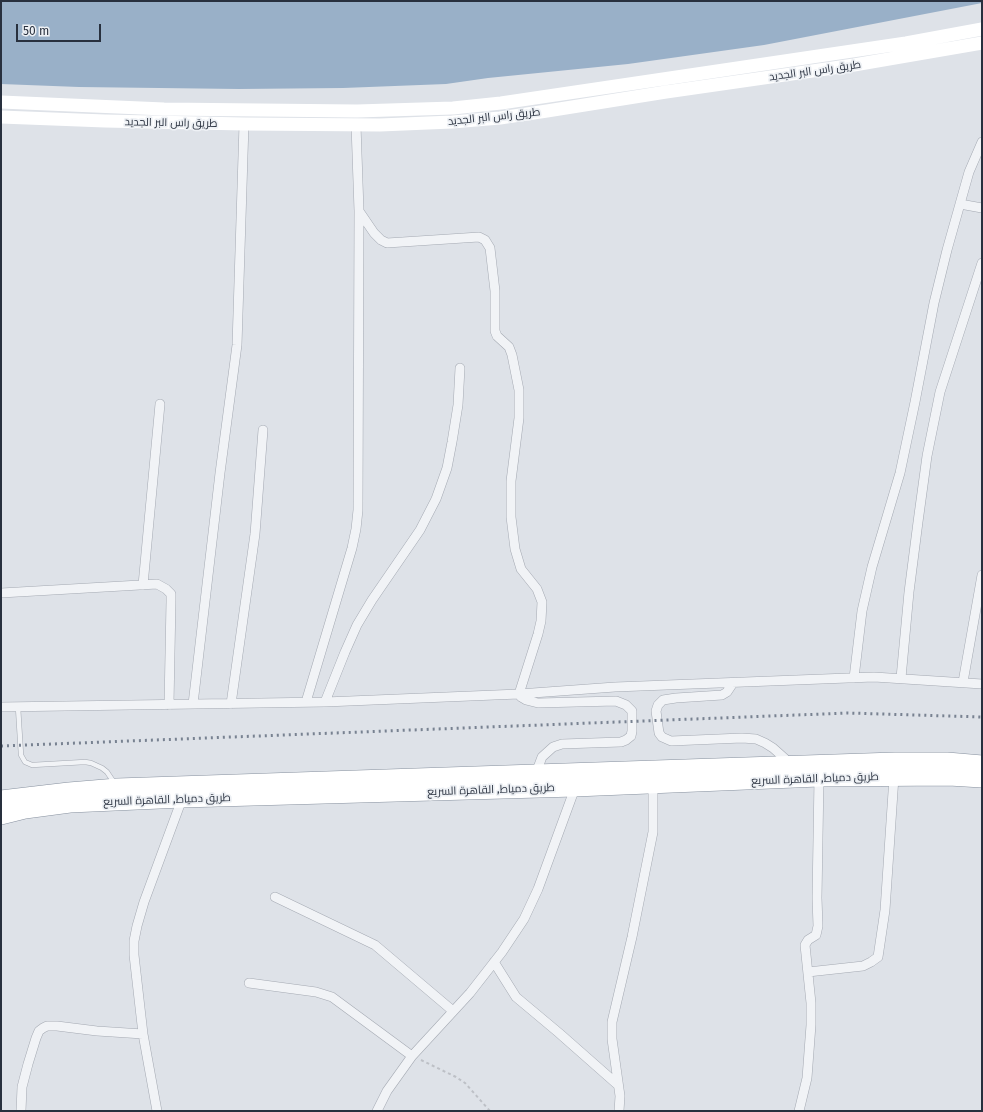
<!DOCTYPE html>
<meta charset="utf-8">
<style>
body{margin:0}
#map{position:relative;width:983px;height:1112px;overflow:hidden;background:#dee2e8;font-family:"Fira Sans",sans-serif}
canvas{display:block}
.frame{position:absolute;inset:0;border:2px solid #28303e;pointer-events:none}
.scale{position:absolute;left:16px;top:24px;width:85px;height:18px;box-sizing:border-box;border:2px solid #28303e;border-top:0;padding-left:5px;font-size:12px;line-height:14px;white-space:nowrap;color:#28303e;-webkit-text-stroke:3px #eef1f5;paint-order:stroke}
</style>
<div id="map">
<canvas width="983" height="1112"></canvas>
<div class="frame"></div>
<div class="scale">50 m</div>
</div>
<script>
const ctx = document.querySelector('canvas').getContext('2d');
ctx.lineJoin = 'round';
function fill(path, color) {
  ctx.fillStyle = color;
  ctx.fill(path, 'evenodd');
}
function toPath(rows) {
  const path = new Path2D();
  for (const r of rows) {
    path.moveTo(r[0], r[1]);
    for (let i = 2; i < r.length; i += 2) path.lineTo(r[i], r[i + 1]);
  }
  return path;
}
function strokePath(path, color, width, dash) {
  ctx.strokeStyle = color;
  ctx.lineWidth = width;
  ctx.lineCap = dash ? 'butt' : 'round';
  ctx.setLineDash(dash || []);
  ctx.stroke(path);
}
function write(font, color, halo, rows, align = 'center') {
  ctx.font = font + ' "Fira Sans",Cairo,sans-serif';
  ctx.lineWidth = 3.5;
  ctx.setLineDash([]);
  ctx.textBaseline = 'middle';
  ctx.strokeStyle = halo;
  ctx.fillStyle = color;
  for (const [text, x, y, turn = 0] of rows) {
    ctx.save();
    ctx.translate(x, y);
    ctx.rotate((+turn || 0) * Math.PI / 180);
    ctx.textAlign = isNaN(turn) ? turn : align;
    if (halo) ctx.strokeText(text, 0, 0);
    ctx.fillText(text, 0, 0);
    ctx.restore();
  }
}
fill(toPath([
 [1,1,982,1,982,3,764,45,628,64,488,78,446,84,343,88,239,89,79,87,1,84]
]), '#99b0c8');
const lane = toPath([
 [18,707,21,755,25,762,32,765,85,762,91,763,102,768,107,772,115,784]
]);
const street = toPath([
 [960,204,982,208],
 [359,211,374,233,381,240,387,243,479,237,485,240,490,248,495,291,495,331,497,336,509,347,512,355,519,390,519,418,511,481,511,517,515,549,521,569,537,589,542,602,541,621,538,634,519,694,521,697,526,700,538,703,616,701,626,705,632,711,632,731,631,736,626,740,621,742,562,744,553,747,542,757,536,773],
 [143,585,160,404],
 [1,593,157,584,166,589,171,594,171,601,169,705],
 [854,678,862,611,872,567,900,473,915,402,934,303,947,250,969,172,982,142],
 [901,678,909,592,918,522,927,456,940,392,982,263],
 [963,682,982,575],
 [733,683,727,692,722,695,676,698,663,700,658,705,656,711,659,733,662,737,671,741,742,738,756,739,765,743,773,748,791,764],
 [306,702,352,548,356,529,358,510,359,211,356,125],
 [325,702,345,652,357,625,372,600,420,530,436,499,447,468,452,442,458,405,460,368],
 [193,704,220,473,237,345,244,124],
 [231,704,255,534,263,430],
 [1,707,325,702,519,694,615,687,874,677,982,684],
 [275,897,375,945,453,1011],
 [494,962,516,997,559,1033,618,1085],
 [808,972,863,966,871,962,878,957,885,910,894,777],
 [249,983,316,992,332,997,412,1056],
 [21,1111,22,1087,28,1064,36,1038,39,1031,43,1028,47,1026,57,1026,97,1031,143,1034],
 [157,1111,143,1034,134,955,134,941,137,926,144,902,182,799],
 [377,1111,387,1091,412,1056,470,993,502,952,524,919,538,889,575,788],
 [619,1111,620,1096,612,1039,612,1022,632,937,653,832,653,785],
 [799,1111,807,1078,811,1025,811,1003,805,945,808,940,816,935,818,926,817,898,819,778]
]);
const highway = toPath([
 [1,799,69,791,117,787,895,761,947,761,982,764],
 [1,816,25,810,70,804,182,799,575,788,819,778,949,777,982,779]
]);
strokePath(lane, '#a4a9b2', 5.5);
strokePath(street, '#a4a9b2', 10);
strokePath(highway, '#86909e', 18);
strokePath(toPath([
 [421,1060,456,1077,465,1083,490,1111]
]), '#bdc0c6', 2, [3, 3]);
strokePath(lane, '#f1f3f6', 4.5);
strokePath(street, '#f1f3f6', 9);
strokePath(toPath([
 [1,102,164,109,357,111,453,108,501,103,906,43,982,29],
 [1,117,105,121,244,124,380,125,452,122,500,118,547,111,666,92,854,65,982,43]
]), '#fff', 13);
strokePath(highway, '#fff', 17);
strokePath(toPath([
 [1,746,848,713,982,717]
]), '#788291', 3, [2, 4]);
write('11px', '#28303e', '#eef1f5', [
 ["طريق راس البر الجديد",815,71,-8],
 ["طريق راس البر الجديد",494,117,-6],
 ["طريق راس البر الجديد",171,123,1],
 ["طريق دمياط, القاهرة السريع",815,779,-2],
 ["طريق دمياط, القاهرة السريع",491,790,-2],
 ["طريق دمياط, القاهرة السريع",167,800,-2]
]);
</script>
